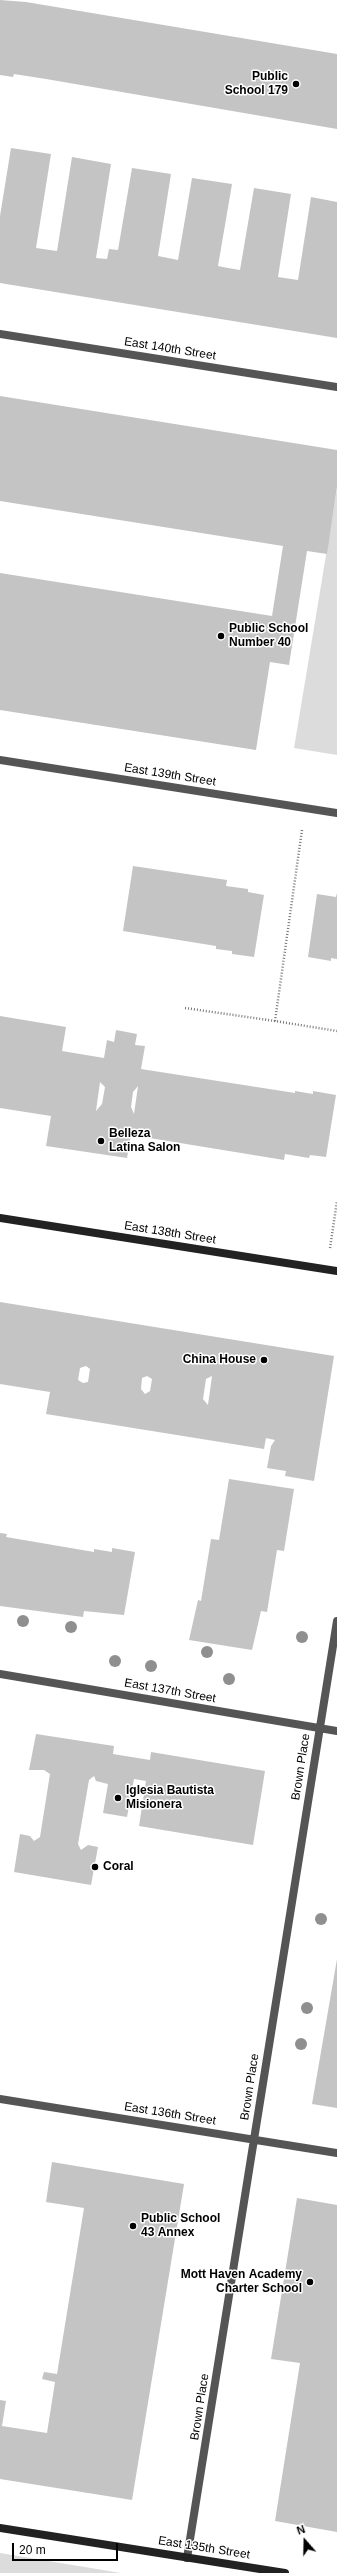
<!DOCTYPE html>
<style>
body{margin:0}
#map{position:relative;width:337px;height:2573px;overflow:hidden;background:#fff;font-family:Helvetica,sans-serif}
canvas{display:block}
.north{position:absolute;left:285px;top:2521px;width:40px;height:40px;-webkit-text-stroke:3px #fff;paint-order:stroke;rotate:340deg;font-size:11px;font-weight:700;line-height:16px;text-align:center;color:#000}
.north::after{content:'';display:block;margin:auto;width:14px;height:18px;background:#000;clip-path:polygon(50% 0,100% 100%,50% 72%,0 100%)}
.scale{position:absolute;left:12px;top:2543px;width:106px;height:18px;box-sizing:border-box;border:2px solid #000;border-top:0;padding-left:5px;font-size:12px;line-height:14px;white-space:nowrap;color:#000;-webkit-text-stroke:3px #fff;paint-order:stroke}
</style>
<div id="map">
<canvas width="337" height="2573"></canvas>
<div class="north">N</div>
<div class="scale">20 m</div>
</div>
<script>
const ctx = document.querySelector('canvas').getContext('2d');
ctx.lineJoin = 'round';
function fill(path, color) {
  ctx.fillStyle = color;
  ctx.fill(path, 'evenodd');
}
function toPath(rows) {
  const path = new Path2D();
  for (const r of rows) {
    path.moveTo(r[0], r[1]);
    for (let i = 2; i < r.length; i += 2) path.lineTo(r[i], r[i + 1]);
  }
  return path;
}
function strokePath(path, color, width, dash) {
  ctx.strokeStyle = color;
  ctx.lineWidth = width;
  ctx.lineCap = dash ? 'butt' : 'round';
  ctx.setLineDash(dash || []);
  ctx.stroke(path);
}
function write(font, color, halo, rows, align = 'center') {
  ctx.font = font + ' Helvetica,sans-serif';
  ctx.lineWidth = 3;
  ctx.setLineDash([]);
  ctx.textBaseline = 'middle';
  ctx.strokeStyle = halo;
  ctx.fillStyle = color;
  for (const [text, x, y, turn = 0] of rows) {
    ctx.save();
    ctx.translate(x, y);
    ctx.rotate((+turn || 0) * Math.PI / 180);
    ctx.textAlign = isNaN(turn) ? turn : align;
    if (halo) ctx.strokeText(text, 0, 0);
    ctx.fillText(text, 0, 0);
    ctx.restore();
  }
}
fill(toPath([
 [337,489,337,755,294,748],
 [0,2553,121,2573,0,2573]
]), '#dcdcdc');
fill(toPath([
 [0,0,26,2,337,54,337,129,46,79,14,74,13,77,0,75],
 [11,148,51,154,36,248,57,251,72,157,111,164,96,258,107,259,109,249,118,250,132,168,171,174,158,256,178,260,192,178,232,184,218,266,228,268,240,270,254,188,291,194,278,277,298,280,311,197,337,202,337,338,0,283,0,216],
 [0,396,337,450,337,487,327,554,307,551,289,665,270,662,256,750,0,710,0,573,272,616,283,546,0,501],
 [133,866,227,880,226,886,248,889,248,892,264,895,254,957,232,954,232,951,216,949,216,946,123,931],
 [337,893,337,959,331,958,331,961,308,957,317,894,336,897],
 [0,1016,66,1027,62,1051,104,1058,107,1040,114,1042,116,1030,137,1034,135,1045,145,1046,141,1069,295,1093,295,1091,313,1094,313,1091,336,1095,326,1157,310,1155,309,1158,285,1154,284,1160,131,1135,127,1158,46,1146,51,1116,0,1108],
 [100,1082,105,1087,102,1104,96,1111],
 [138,1086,134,1114,131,1107,133,1092],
 [0,1302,334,1356,314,1481,285,1476,286,1471,267,1468,271,1446,275,1440,266,1438,264,1449,46,1414,50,1392,0,1384],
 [86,1366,90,1369,88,1382,83,1383,78,1380,80,1368],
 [147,1376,152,1379,150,1391,145,1394,141,1389,142,1378],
 [212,1376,208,1405,203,1399,206,1379],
 [229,1479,294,1489,284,1551,277,1550,267,1612,261,1611,252,1650,189,1640,198,1600,201,1601,211,1539,219,1540],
 [0,1533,7,1534,6,1537,94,1552,94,1549,112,1552,112,1548,135,1552,124,1615,84,1611,83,1617,0,1606],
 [36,1734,114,1746,113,1754,150,1760,151,1752,265,1771,253,1845,139,1826,146,1781,134,1779,127,1817,103,1813,108,1784,96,1781,94,1776,89,1780,78,1844,81,1850,88,1845,98,1847,91,1885,14,1872,20,1834,30,1836,34,1841,40,1837,50,1774,44,1770,29,1770],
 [337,1959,337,2108,312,2104],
 [52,2162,184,2184,132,2500,0,2479,0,2400,6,2401,2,2426,47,2433,55,2382,42,2379,44,2372,57,2374,84,2208,46,2202],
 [297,2198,337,2205,337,2532,275,2521,300,2363,271,2359]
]), '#c4c4c4');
strokePath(toPath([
 [302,830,275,1021,337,1031],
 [185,1008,275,1021],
 [330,1248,337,1201]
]), '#777', 2.5, [1, 2]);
strokePath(toPath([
 [0,334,337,387],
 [0,760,337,813],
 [0,1674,337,1731],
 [0,2099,337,2153],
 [187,2558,337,1621]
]), '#555', 8);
strokePath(toPath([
 [0,1218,337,1271],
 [0,2528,285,2573]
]), '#222', 8);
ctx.fillStyle = '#8f8f8f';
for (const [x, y] of [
 [23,1621],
 [71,1627],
 [302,1637],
 [207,1652],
 [115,1661],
 [151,1666],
 [229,1679],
 [321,1919],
 [307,2008],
 [301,2044]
]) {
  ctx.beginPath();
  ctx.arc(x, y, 6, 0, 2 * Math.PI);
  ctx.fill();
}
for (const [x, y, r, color] of [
 [296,84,4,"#000"],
 [221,636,4,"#000"],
 [101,1141,4,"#000"],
 [264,1360,4,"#000"],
 [118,1798,4,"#000"],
 [95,1867,4,"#000"],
 [133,2226,4,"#000"],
 [310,2282,4,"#000"]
]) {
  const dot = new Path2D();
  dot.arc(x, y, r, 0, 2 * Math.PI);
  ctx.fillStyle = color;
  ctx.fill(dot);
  strokePath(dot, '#fff', 1.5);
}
write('bold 12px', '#000', '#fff', [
 ["Public",288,77,"right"],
 ["School 179",288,91,"right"],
 ["Public School",229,629],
 ["Number 40",229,643],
 ["Belleza",109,1134],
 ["Latina Salon",109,1148],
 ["China House",256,1360,"right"],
 ["Iglesia Bautista",126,1791],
 ["Misionera",126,1805],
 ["Coral",103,1867],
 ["Public School",141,2219],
 ["43 Annex",141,2233],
 ["Mott Haven Academy",302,2275,"right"],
 ["Charter School",302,2289,"right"]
], 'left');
write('12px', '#000', '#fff', [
 ["East 140th Street",170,349,9],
 ["East 139th Street",170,775,9],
 ["East 138th Street",170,1233,9],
 ["East 137th Street",170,1691,10],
 ["Brown Place",301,1767,-81],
 ["Brown Place",250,2087,-81],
 ["East 136th Street",170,2114,9],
 ["Brown Place",200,2407,-81],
 ["East 135th Street",204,2548,9]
]);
</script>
